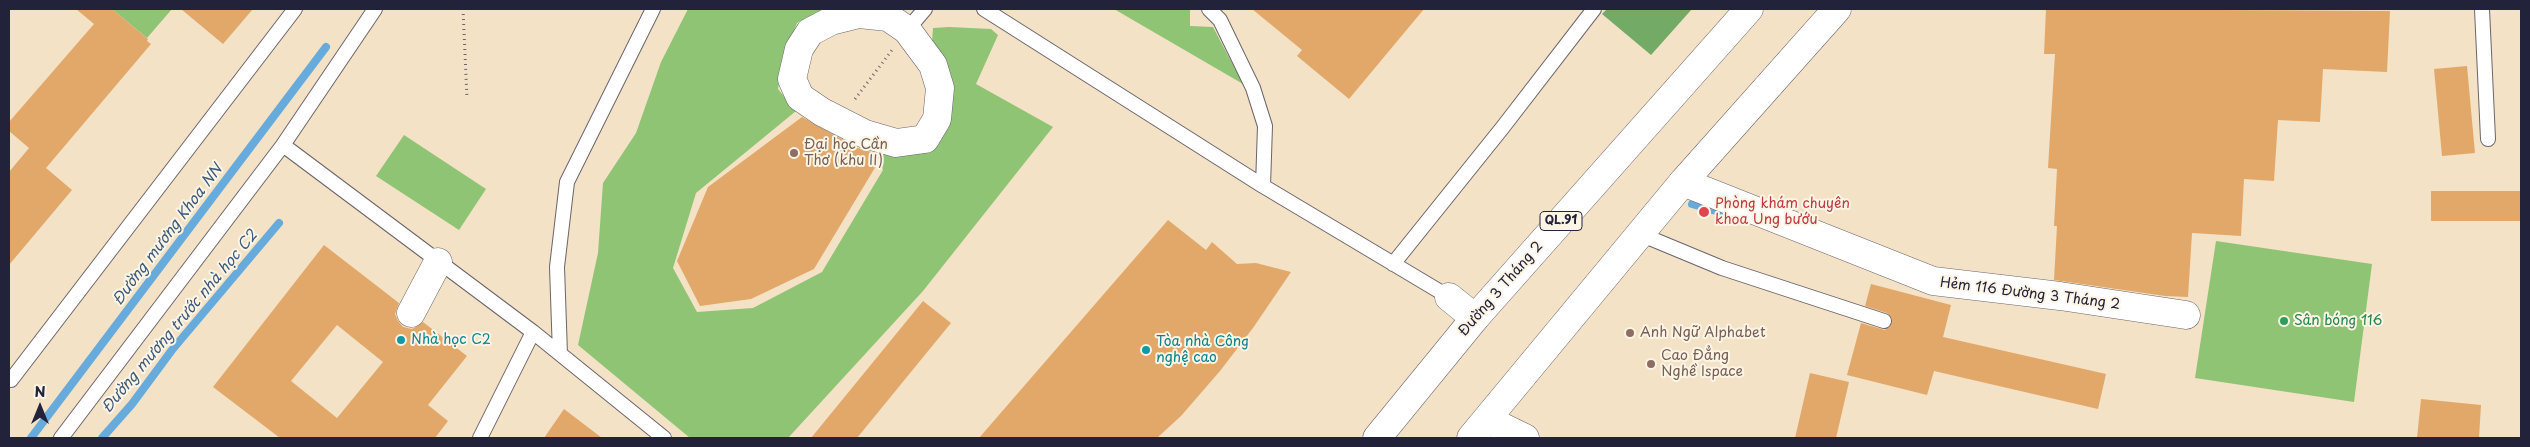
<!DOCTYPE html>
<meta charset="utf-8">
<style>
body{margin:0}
#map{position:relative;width:2530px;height:447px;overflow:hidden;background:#f3e2c5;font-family:"Playpen Sans",sans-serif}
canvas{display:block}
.frame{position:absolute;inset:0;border:10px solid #22223b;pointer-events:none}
.north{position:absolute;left:15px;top:382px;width:50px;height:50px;-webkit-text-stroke:4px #fcf5e5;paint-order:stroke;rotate:0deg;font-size:14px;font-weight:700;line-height:20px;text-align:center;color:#22223b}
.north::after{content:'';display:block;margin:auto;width:18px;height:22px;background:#22223b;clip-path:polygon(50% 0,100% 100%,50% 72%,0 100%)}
</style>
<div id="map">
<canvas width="2530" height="447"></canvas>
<div class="frame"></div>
<div class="north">N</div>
</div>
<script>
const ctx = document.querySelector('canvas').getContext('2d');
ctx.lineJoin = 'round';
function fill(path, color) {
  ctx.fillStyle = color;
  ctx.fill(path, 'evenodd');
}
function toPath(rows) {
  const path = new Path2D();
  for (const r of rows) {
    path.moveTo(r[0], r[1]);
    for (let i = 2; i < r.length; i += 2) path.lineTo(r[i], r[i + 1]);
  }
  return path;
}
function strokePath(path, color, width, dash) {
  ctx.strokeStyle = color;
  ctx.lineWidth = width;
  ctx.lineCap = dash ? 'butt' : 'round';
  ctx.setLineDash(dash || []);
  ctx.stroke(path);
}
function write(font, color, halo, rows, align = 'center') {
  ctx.font = font + ' "Playpen Sans",sans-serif';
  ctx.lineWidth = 4;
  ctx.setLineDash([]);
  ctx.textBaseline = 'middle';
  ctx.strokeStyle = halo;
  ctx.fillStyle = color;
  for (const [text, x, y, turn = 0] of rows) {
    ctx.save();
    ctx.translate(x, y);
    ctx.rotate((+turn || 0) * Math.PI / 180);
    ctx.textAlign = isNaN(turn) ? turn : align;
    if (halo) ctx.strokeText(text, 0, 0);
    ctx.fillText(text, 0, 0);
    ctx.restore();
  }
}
fill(toPath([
 [112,9,172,9,147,38],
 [688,9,826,9,797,23,784,54,778,89,796,111,696,193,673,268,697,312,753,308,822,272,883,170,873,144,898,148,951,110,947,62,932,42,933,28,949,27,991,29,998,35,976,84,1053,127,923,291,788,438,690,438,578,345,598,253,603,183,636,133,661,62],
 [1114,9,1190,9,1190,26,1213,27,1243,84],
 [404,135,486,189,459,230,376,176],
 [2216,241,2372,264,2354,402,2195,378]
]), '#8fc475');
fill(toPath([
 [1607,9,1692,9,1651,55,1602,14]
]), '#73aa66');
strokePath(toPath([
 [1692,204,1733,216],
 [31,438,326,47],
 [102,438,132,404,172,350,279,223]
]), '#66abdc', 8);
fill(toPath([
 [76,9,112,9,148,39,147,41,151,44,46,168,72,190,9,265,9,172,29,148,9,131,9,122,94,24],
 [181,9,253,9,223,44],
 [1252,9,1424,9,1349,99,1297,56,1302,50],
 [2046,9,2390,11,2387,72,2323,69,2320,122,2278,120,2274,181,2244,179,2241,236,2192,233,2188,297,2165,296,2054,280,2057,226,2054,226,2057,169,2048,168,2055,54,2044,54],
 [2467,66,2475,153,2442,156,2434,69],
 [802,117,858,148,871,152,876,166,814,269,751,299,700,306,677,261,708,187],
 [2431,191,2521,191,2521,221,2431,221],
 [1168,220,1206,250,1212,242,1237,264,1256,263,1291,272,1253,328,1220,371,1181,416,1157,438,979,438],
 [324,245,399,303,395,314,398,321,403,327,412,329,423,322,467,356,428,405,448,421,435,438,280,438,213,387],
 [337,325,383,362,337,418,291,381],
 [1871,284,1951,305,1943,337,2106,374,2098,409,1934,371,1927,395,1847,375,1861,323,1885,330,1892,323,1892,319,1887,313,1865,306],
 [923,301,951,323,857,438,811,438],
 [1810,373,1849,382,1836,438,1795,438],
 [2421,399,2481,405,2479,438,2417,438],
 [564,409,602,438,544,438]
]), '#e2a86a');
const lane = toPath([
 [984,9,1263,186,1449,297],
 [1209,9,1220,20,1253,88,1265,126,1263,186],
 [2482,9,2488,139],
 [907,30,925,9],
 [283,145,375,9],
 [1640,234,1722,268,1884,321],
 [1393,264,1503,127,1594,9],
 [560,354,557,267,567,182,653,9],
 [9,378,11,380,295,9],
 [61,438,283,145,533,332,664,438],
 [480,438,533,332]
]);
const street = toPath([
 [859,14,888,17,907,30,933,65,940,88,937,119,925,139,896,143,865,134,822,112,800,97,792,79,799,49,810,32,831,21,859,14],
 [1683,182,1933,281,2060,296,2186,315],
 [1449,297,1475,318],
 [411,313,438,262],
 [1488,420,1525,438]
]);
const highway = toPath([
 [1377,438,1475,318,1749,9],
 [1471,438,1683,182,1837,9]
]);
strokePath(lane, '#6b656b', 16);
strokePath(street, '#6b656b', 29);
strokePath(highway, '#6b656b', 29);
strokePath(toPath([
 [463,9,467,98],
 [855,99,892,50]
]), '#6b656b', 3, [1, 4]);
strokePath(lane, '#fff', 14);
strokePath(street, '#fff', 28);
strokePath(highway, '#fff', 28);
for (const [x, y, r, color] of [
 [794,153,5,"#8d6e63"],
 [1704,212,6,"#e0444e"],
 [2284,321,5,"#2e9e5b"],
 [1630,333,5,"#8d6e63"],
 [401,340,5,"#0f9aa8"],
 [1146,350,5,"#0f9aa8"],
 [1651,364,5,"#8d6e63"]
]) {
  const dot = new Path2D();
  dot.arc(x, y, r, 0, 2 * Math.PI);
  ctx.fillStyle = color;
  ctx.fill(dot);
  strokePath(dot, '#fcf5e5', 2);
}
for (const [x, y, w] of [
 [1561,221,42]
]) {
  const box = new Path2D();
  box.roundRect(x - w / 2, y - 9.5, w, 19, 4);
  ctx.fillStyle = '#fcf5e5';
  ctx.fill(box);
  strokePath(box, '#22223b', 1);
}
write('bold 12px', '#22223b', null, [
 ["QL.91",1561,221]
]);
write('14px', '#785e54', '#fcf5e5', [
 ["Đại học Cần",804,145],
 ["Thơ (khu II)",804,161],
 ["Anh Ngữ Alphabet",1640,333],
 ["Cao Đẳng",1661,356],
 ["Nghề Ispace",1661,372]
], 'left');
write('14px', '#be3a42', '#fcf5e5', [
 ["Phòng khám chuyên",1715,204],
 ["khoa Ung bướu",1715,220]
], 'left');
write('14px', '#22223b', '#fcf5e5', [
 ["Đường 3 Tháng 2",1501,289,-49],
 ["Hẻm 116 Đường 3 Tháng 2",2030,294,7]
]);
write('14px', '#27864d', '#fcf5e5', [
 ["Sân bóng 116",2294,321]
], 'left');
write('14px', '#0d838f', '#fcf5e5', [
 ["Nhà học C2",411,340],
 ["Tòa nhà Công",1156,342],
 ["nghệ cao",1156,358]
], 'left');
write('italic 15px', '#3d597b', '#fcf5e5', [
 ["Đường mương Khoa NN",168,235,-53],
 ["Đường mương trước nhà học C2",180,322,-50]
]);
</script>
